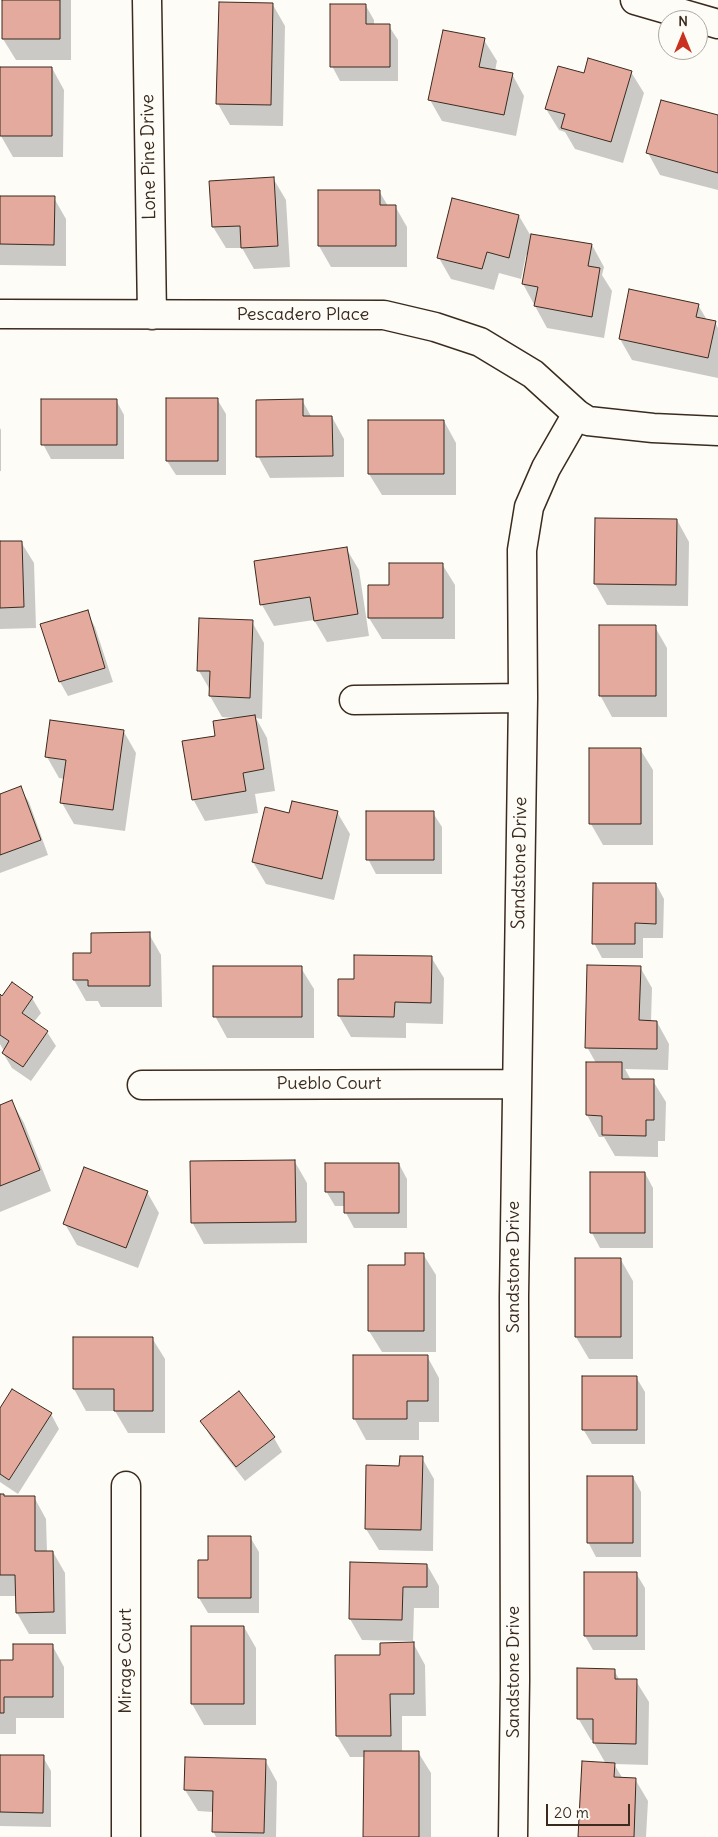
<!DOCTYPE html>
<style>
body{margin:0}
#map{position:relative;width:718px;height:1837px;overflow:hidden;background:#fdfcf7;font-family:Delius,sans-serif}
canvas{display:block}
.north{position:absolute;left:658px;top:10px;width:50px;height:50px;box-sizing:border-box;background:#fdfcf7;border:1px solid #afa8a0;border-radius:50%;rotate:0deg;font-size:14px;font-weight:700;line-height:20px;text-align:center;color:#3b2a1e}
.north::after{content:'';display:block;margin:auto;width:18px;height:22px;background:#c8321e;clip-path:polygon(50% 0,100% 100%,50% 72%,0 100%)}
.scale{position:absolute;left:546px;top:1804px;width:84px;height:22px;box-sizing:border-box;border:2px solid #3b2a1e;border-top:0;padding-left:6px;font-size:15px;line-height:18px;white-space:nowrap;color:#3b2a1e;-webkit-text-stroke:4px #fdfcf7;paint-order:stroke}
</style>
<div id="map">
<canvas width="718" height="1837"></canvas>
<div class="north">N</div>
<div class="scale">20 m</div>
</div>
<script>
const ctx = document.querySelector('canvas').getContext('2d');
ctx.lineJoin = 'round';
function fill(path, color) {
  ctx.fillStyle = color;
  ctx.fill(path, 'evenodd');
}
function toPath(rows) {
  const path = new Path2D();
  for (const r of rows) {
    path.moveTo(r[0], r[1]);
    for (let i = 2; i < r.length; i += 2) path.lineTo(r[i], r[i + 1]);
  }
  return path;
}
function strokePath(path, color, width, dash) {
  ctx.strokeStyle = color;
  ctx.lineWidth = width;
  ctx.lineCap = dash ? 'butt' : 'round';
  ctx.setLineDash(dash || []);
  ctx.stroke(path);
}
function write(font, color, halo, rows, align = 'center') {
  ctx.font = font + ' Delius,sans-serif';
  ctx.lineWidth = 4.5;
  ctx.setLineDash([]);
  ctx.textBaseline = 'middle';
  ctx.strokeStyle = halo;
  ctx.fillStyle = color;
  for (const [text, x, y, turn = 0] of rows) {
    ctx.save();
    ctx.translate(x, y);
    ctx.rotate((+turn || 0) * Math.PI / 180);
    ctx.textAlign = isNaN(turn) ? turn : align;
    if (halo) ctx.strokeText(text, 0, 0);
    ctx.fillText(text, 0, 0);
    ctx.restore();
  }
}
fill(toPath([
 [3,0,71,0,71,60,16,60,3,39],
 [273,5,285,26,283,126,230,125,218,104],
 [366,6,374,20,374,26,389,26,398,40,398,81,340,81,332,66],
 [484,40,497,61,495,71,512,74,524,96,516,136,442,121,430,100],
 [0,68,52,68,64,90,63,157,13,157,1,136],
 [631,72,644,93,623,163,575,149,565,132,559,130,546,109],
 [718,117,718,190,660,175,648,153],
 [273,178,286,200,290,267,254,269,242,248,226,248,213,227],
 [379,191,388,206,395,206,407,227,407,267,331,267,319,246],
 [0,197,54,198,66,219,66,266,0,265],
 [519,216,532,238,592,245,604,267,602,275,612,291,604,338,547,328,523,284,528,256,526,255,521,279,499,273,494,290,451,279,439,258],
 [698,305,707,320,715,322,718,328,718,378,632,360,620,339],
 [217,399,226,414,226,475,176,475,167,461],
 [116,400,124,415,124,459,51,459,43,444],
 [302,400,312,418,332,417,344,439,344,477,270,478,258,456],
 [444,421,456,443,456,495,382,495,369,474],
 [0,428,1,430,1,471,0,471],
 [677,520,689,542,688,606,607,605,595,584],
 [21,542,34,563,36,628,0,629,0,543],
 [346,548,359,570,369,636,327,642,314,620,274,626,262,605,255,562],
 [442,564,455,585,455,639,382,639,369,618,390,586],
 [87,612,95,627,113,682,68,696,60,682],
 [252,622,264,643,262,719,256,718,267,738,275,791,255,794,258,813,205,821,193,799,217,737,236,718,222,717,210,696,210,690,199,671],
 [655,627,667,648,667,717,612,717,600,695],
 [124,732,136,753,125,831,74,824,62,803,65,779,59,778,47,757],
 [640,749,653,770,653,845,603,845,591,824],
 [20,788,29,802,48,855,0,873,0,795],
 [337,812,350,834,334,900,266,884,253,862,290,814],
 [433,813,442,827,442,874,376,874,368,859],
 [656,884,664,899,663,938,643,938,643,958,602,958,594,943],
 [149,934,161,955,162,1007,101,1007,98,1001,86,1001,74,980,92,954],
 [431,957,444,978,443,1024,406,1023,406,1038,351,1037,339,1016,355,980],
 [640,967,652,988,651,1022,657,1022,669,1044,668,1070,625,1069,631,1080,653,1081,666,1102,665,1141,658,1141,658,1157,615,1156,604,1137,599,1137,587,1115,588,1063,596,1063,587,1047],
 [301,968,314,989,314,1038,227,1038,215,1016],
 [0,996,3,998,32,998,41,1013,34,1022,47,1032,56,1046,31,1081,12,1068,3,1053,4,1051,0,1044],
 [12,1102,24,1123,51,1191,0,1212,0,1106],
 [295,1162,307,1183,307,1243,204,1244,192,1222],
 [399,1164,407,1179,407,1228,354,1228,346,1213,346,1206,335,1206,326,1191],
 [592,1173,645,1173,653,1188,653,1248,600,1248,592,1233],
 [147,1192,159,1213,138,1268,77,1245,65,1224],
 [423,1254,436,1275,436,1352,382,1352,369,1331,407,1267],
 [576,1260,621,1260,633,1281,633,1359,589,1359,576,1337],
 [74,1338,152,1338,165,1359,165,1433,128,1433,115,1411,86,1411,74,1389],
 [427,1356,439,1378,439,1422,419,1422,419,1440,366,1440,354,1418],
 [636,1377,645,1392,645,1444,592,1444,583,1429],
 [0,1410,51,1414,59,1429,18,1494,0,1482],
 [202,1421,274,1438,282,1452,245,1481,210,1436],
 [422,1458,434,1479,433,1551,379,1550,366,1529,401,1467],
 [633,1477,641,1492,641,1557,596,1557,588,1542],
 [0,1496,34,1497,46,1519,47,1552,53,1552,65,1573,66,1634,29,1634,17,1613,16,1596,0,1596],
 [250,1537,259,1552,259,1613,208,1613,199,1598,199,1561,209,1561],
 [427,1565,439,1586,439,1608,414,1608,413,1642,412,1641,425,1665,426,1716,402,1716,402,1752,418,1752,431,1773,431,1837,365,1837,365,1757,350,1757,337,1736,381,1656,412,1644,412,1641,362,1640,350,1619],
 [636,1573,645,1588,645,1650,593,1650,585,1636],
 [244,1627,256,1648,256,1725,204,1725,192,1704],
 [52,1645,64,1667,64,1718,16,1718,16,1734,0,1734,0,1661,15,1661],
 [614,1670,620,1681,636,1681,649,1702,648,1765,614,1764,623,1779,635,1779,648,1801,646,1837,580,1837,606,1764,594,1743,594,1740,591,1740,578,1718],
 [43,1757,51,1771,51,1827,0,1826,0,1776],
 [265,1760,277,1782,276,1837,216,1837,213,1831,213,1812,198,1811,185,1790]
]), '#0003');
const building = toPath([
 [2,0,60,0,60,39,2,39,2,0],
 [219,2,273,3,271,105,216,104,219,2],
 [330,4,366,4,366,24,390,24,390,67,330,67,330,4],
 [443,30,485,38,479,67,513,73,504,115,428,100,443,30],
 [588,58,632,71,611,142,561,128,565,114,545,109,558,66,584,73,588,58],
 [0,67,52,67,52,136,0,136,0,67],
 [661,100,718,115,718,173,646,153,661,100],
 [274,177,278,246,241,248,240,226,212,227,209,181,274,177],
 [318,190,380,190,380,205,396,205,396,246,318,246,318,190],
 [0,196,55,196,54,245,0,244,0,196],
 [452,198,519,215,509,258,487,252,482,269,437,258,452,198],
 [531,234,592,244,588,266,600,268,592,317,534,306,538,287,522,284,531,234],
 [629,289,699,304,696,317,716,321,708,358,619,339,629,289],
 [166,398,218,398,218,461,166,461,166,398],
 [41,399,117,399,117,445,41,445,41,399],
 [303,399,303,416,332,416,333,456,256,457,256,400,303,399],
 [368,420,444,420,444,474,368,474,368,420],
 [595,518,677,519,676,585,594,584,595,518],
 [0,541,22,541,24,607,0,608,0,541],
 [347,547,358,614,314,621,310,597,260,605,254,561,347,547],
 [389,563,443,563,443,618,368,618,368,585,389,585,389,563],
 [88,610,105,668,59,682,40,624,88,610],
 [199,618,253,620,250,698,209,696,210,671,197,671,199,618],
 [599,625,656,625,656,696,599,696,599,625],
 [255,715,264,769,243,773,246,791,192,800,182,741,215,736,213,721,255,715],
 [50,720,124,730,113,810,60,803,66,760,45,757,50,720],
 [589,748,641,748,641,824,589,824,589,748],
 [21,786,41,840,0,855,0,794,21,786],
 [292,801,338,811,322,879,252,862,265,807,289,813,292,801],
 [366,811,434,811,434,860,366,860,366,811],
 [593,883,656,883,656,924,635,923,635,944,592,944,593,883],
 [150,932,150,986,88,986,88,980,73,980,73,953,91,953,91,933,150,932],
 [354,955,432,956,431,1003,395,1002,394,1017,338,1016,338,979,354,979,354,955],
 [587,965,641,966,639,1020,657,1021,657,1049,585,1048,587,965],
 [213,966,302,966,302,1017,213,1017,213,966],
 [12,982,33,997,22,1013,48,1031,23,1067,2,1053,9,1041,0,1035,0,994,2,996,12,982],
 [586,1062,622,1062,622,1079,654,1079,654,1120,646,1120,646,1136,602,1135,602,1116,586,1115,586,1062],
 [12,1100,40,1170,0,1186,0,1105,12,1100],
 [295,1160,296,1222,191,1223,190,1161,295,1160],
 [325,1163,399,1163,399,1213,344,1213,344,1192,325,1192,325,1163],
 [84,1167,148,1191,126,1248,63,1224,84,1167],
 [590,1172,645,1172,645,1233,590,1233,590,1172],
 [405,1253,424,1253,424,1331,368,1331,368,1265,405,1265,405,1253],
 [575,1258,621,1258,621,1337,575,1337,575,1258],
 [73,1337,153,1337,153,1411,114,1411,114,1389,73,1389,73,1337],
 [353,1355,428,1355,428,1401,407,1401,407,1419,353,1419,353,1355],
 [582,1376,637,1376,637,1430,582,1430,582,1376],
 [12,1389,52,1413,9,1480,0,1474,0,1408,12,1389],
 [239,1391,275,1437,236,1467,200,1421,239,1391],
 [400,1456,423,1456,421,1530,365,1529,366,1465,399,1466,400,1456],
 [587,1476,633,1476,633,1543,587,1543,587,1476],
 [0,1494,4,1494,4,1496,35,1496,35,1551,53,1551,54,1612,16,1613,15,1575,0,1575,0,1494],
 [208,1536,251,1536,251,1598,198,1598,198,1560,208,1560,208,1536],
 [350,1562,427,1564,427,1587,403,1587,402,1620,349,1619,350,1562],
 [584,1572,637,1572,637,1636,584,1636,584,1572],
 [191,1626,244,1626,244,1704,191,1704,191,1626],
 [414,1642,414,1694,390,1694,391,1736,336,1736,335,1655,380,1655,380,1643,414,1642],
 [13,1644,53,1644,53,1697,4,1697,4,1713,0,1713,0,1660,13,1660,13,1644],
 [577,1668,615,1669,615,1679,637,1679,636,1744,593,1743,593,1719,577,1719,577,1668],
 [364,1751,419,1751,419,1837,363,1837,364,1751],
 [0,1755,44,1755,43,1813,0,1812,0,1755],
 [185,1757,266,1759,264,1833,212,1832,213,1791,184,1790,185,1757],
 [582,1761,615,1763,614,1777,636,1778,634,1837,578,1837,582,1761]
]);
fill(building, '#e3aa9d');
strokePath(building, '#3b2a1e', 1);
const minor = toPath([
 [147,0,152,315],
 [635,0,718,24],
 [0,314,384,315,435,327,480,342,533,374,577,414,588,421,653,428,718,431],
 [354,700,523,698],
 [142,1085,516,1084],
 [126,1837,126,1486],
 [513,1837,515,1680,514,1296,523,698,522,550,529,507,546,468,577,414]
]);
strokePath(minor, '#3b2a1e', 31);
strokePath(minor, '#fdfcf7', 28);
write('18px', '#3b2a1e', '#fdfcf7', [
 ["Lone Pine Drive",149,157,-91],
 ["Pescadero Place",303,315],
 ["Sandstone Drive",520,863,-89],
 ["Pueblo Court",329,1084],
 ["Sandstone Drive",514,1267,-90],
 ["Mirage Court",126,1661,-90],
 ["Sandstone Drive",514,1672,-90]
]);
</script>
